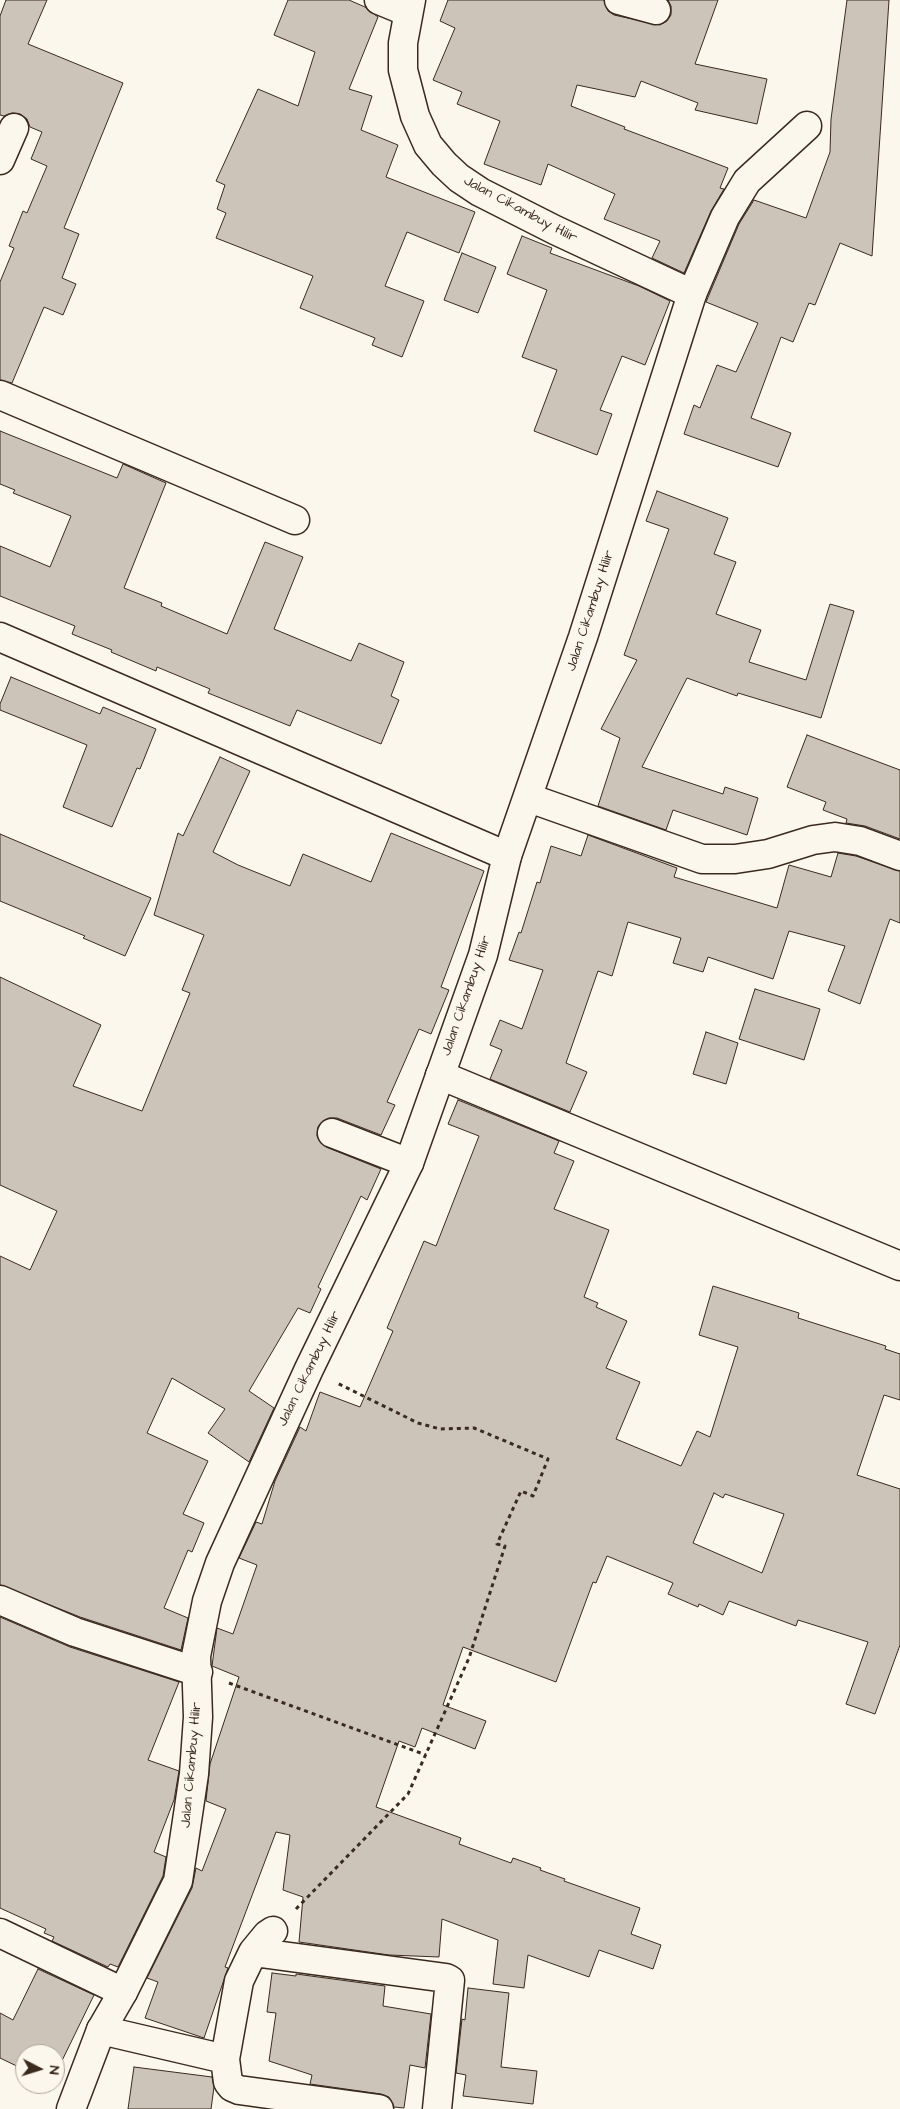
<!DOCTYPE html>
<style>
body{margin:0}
#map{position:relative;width:900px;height:2109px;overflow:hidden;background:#fbf7ec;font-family:"Architects Daughter",sans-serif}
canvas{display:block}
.north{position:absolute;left:15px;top:2044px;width:50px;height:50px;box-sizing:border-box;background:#fbf7ec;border:1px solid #aea59a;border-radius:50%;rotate:95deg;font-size:14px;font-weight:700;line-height:20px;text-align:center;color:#3b2a1e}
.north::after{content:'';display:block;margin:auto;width:18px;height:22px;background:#3b2a1e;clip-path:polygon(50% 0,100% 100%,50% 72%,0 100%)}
</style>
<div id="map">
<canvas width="900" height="2109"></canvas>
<div class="north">N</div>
</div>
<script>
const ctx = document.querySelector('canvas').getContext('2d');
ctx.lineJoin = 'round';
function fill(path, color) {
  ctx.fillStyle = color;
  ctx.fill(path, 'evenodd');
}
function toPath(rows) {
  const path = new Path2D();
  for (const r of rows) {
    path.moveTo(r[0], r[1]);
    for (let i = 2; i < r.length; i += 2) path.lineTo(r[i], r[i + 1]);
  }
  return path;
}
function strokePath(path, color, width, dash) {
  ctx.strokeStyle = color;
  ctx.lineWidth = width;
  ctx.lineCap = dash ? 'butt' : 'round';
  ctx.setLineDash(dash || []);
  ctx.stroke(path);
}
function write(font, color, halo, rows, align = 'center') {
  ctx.font = font + ' "Architects Daughter",sans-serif';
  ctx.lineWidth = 5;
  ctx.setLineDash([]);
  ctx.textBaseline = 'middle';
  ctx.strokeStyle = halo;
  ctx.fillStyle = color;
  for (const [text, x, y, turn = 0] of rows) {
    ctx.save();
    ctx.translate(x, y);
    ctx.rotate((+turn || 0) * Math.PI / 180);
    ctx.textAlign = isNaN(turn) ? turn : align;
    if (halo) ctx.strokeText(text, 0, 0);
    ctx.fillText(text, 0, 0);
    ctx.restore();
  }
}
const building = toPath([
 [6,0,47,0,28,44,123,83,64,228,79,234,62,278,76,284,63,315,44,307,12,383,0,380,0,282,14,248,9,246,23,211,27,213,47,166,31,159,42,132,30,127,27,119,20,114,12,113,4,116,0,115,0,16,6,0],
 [288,0,349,0,365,7,378,17,349,89,372,96,361,130,398,145,386,177,475,212,459,253,407,232,385,286,424,301,402,357,372,345,375,338,300,308,313,276,216,238,226,213,217,209,225,185,216,181,258,89,298,106,315,52,274,35,288,0],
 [448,0,604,0,608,11,614,15,660,25,667,21,671,15,671,6,668,0,718,0,695,64,767,79,757,124,695,110,698,103,641,81,635,97,577,85,571,106,625,127,624,129,728,168,720,188,724,189,711,211,684,273,652,258,660,241,604,219,615,194,548,164,541,185,484,164,500,121,457,104,462,92,433,80,455,28,440,21,448,0],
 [847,0,889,0,872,256,840,243,815,305,809,303,793,342,781,337,751,418,791,433,778,467,684,434,694,405,700,408,717,365,736,372,758,323,706,302,739,224,754,200,806,218,830,152,831,119,847,0],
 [522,236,552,248,550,253,639,286,670,301,645,365,622,356,600,410,612,414,597,455,534,431,557,370,522,357,547,290,507,274,522,236],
 [462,253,496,267,478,313,444,300,462,253],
 [0,431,117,478,123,464,166,483,124,588,162,603,161,606,227,634,265,542,303,557,274,629,351,661,359,643,404,662,391,696,399,700,381,744,297,710,290,726,208,693,210,689,157,667,156,671,111,652,112,650,72,634,75,626,0,596,0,546,50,567,71,516,13,493,15,490,0,484,0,431],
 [657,491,728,518,714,554,736,562,716,614,761,630,749,662,806,680,830,604,854,611,821,718,738,693,737,696,687,678,642,767,723,794,725,787,758,798,747,835,673,810,666,830,598,806,620,738,601,729,637,660,624,655,669,529,646,521,657,491],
 [11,677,100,714,103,707,156,729,140,769,137,768,112,827,63,807,87,745,0,710,0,704,11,677],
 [807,735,900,770,900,839,865,826,846,823,847,819,823,810,826,802,787,787,807,735],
 [220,757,250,771,213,852,238,865,290,886,303,854,371,882,391,833,484,871,441,987,449,990,431,1034,419,1029,387,1102,395,1105,381,1135,337,1118,329,1118,323,1121,318,1127,317,1136,320,1142,326,1147,381,1169,367,1200,361,1196,318,1287,321,1289,310,1313,298,1308,249,1391,274,1408,249,1462,208,1433,225,1409,172,1378,147,1433,208,1461,183,1514,204,1523,192,1552,188,1550,164,1608,188,1618,181,1650,80,1617,0,1585,0,1256,30,1270,57,1211,0,1185,0,977,101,1025,73,1086,142,1111,190,993,182,990,204,935,154,915,178,833,183,836,220,757],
 [0,834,151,898,125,956,83,938,85,936,0,901,0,834],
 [588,835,677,868,674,877,777,908,789,865,831,877,838,853,856,856,900,871,900,923,890,919,860,1004,828,991,845,946,789,931,773,979,708,957,703,972,673,963,681,938,628,922,612,976,598,971,566,1063,587,1072,570,1112,490,1079,502,1050,490,1045,500,1020,522,1029,543,970,509,960,519,932,521,933,537,882,540,883,551,846,581,856,588,835],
 [755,989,820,1009,804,1060,739,1039,755,989],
 [706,1032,738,1043,726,1084,693,1074,706,1032],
 [458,1100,559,1141,554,1153,574,1161,554,1209,609,1230,584,1297,598,1303,596,1307,627,1321,606,1368,640,1382,616,1439,681,1466,697,1431,710,1437,738,1347,699,1335,713,1286,799,1313,798,1318,886,1346,885,1349,900,1354,900,1400,884,1395,857,1475,900,1489,900,1645,875,1714,846,1704,868,1642,798,1620,796,1626,729,1601,723,1615,699,1604,698,1607,668,1594,673,1583,607,1556,596,1583,593,1582,556,1682,463,1647,443,1705,486,1721,475,1749,422,1728,415,1747,399,1741,376,1807,461,1838,459,1844,511,1863,513,1858,541,1868,540,1870,565,1879,564,1881,640,1908,631,1934,661,1945,653,1969,599,1950,589,1977,528,1955,524,1988,493,1984,498,1940,442,1919,439,1957,389,1955,299,1942,303,1897,283,1890,290,1835,276,1832,225,1967,228,1968,204,2038,145,2018,158,1982,147,1978,192,1888,196,1868,202,1871,226,1809,206,1801,210,1764,239,1677,212,1666,217,1628,233,1634,257,1565,239,1558,256,1522,262,1524,275,1481,300,1427,306,1431,320,1392,360,1407,393,1331,387,1328,424,1241,436,1246,479,1136,448,1124,458,1100],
 [714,1493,723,1498,725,1494,784,1514,762,1573,693,1543,714,1493],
 [0,1617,70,1647,179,1682,148,1760,179,1771,174,1800,154,1852,166,1857,163,1876,118,1967,110,1964,108,1967,52,1941,54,1937,44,1933,46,1929,0,1908,0,1617],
 [38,1969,94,1995,55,2075,55,2054,25,2054,25,2070,0,2058,0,2013,13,2020,38,1969],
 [272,1973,296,1976,296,1974,385,1986,383,2006,431,2014,425,2068,410,2065,404,2108,394,2107,389,2097,381,2094,310,2084,312,2075,269,2061,276,2013,267,2012,272,1973],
 [468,1988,509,1993,501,2067,537,2071,533,2104,463,2096,466,2075,456,2073,462,2019,465,2020,468,1988],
 [134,2067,212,2077,214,2087,211,2109,128,2109,134,2067]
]);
fill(building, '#ccc4b9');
strokePath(building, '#3b2a1e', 1);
const street = toPath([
 [379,0,408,12],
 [619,0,656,10],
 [0,160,14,128],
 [692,294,725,217,747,181,807,126],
 [0,395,295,520],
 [0,637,507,856],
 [529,798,702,859,735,859,768,854,813,840,835,837,860,841,900,856],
 [440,1075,900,1266],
 [332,1133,409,1163],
 [0,1600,75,1632,198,1672],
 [0,1933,123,1992],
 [253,1952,267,1935,273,1931],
 [101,2030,225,2059],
 [379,2109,239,2090,232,2087,228,2082,225,2059,239,1981,253,1952,446,1978,450,1980,437,2109]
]);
const secondary = toPath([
 [71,2109,101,2030,123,1992,178,1881,194,1774,198,1717,196,1656,207,1601,220,1563,309,1369,409,1163,483,955,507,856,583,637,692,294,555,230,480,192,459,178,444,164,428,145,415,116,403,70,403,43,411,0]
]);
strokePath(street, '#3b2a1e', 31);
strokePath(secondary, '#3b2a1e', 31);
strokePath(toPath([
 [229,1683,426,1755],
 [296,1909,408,1794,469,1658,505,1546,497,1544,521,1491,533,1496,548,1459,474,1428,440,1429,418,1423,337,1383]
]), '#3b2a1e', 3, [4, 4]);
strokePath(street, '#fbf7ec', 28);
strokePath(secondary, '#fbf7ec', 28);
write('14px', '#3b2a1e', '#fbf7ec', [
 ["Jalan Cikambuy Hilir",520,210,28],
 ["Jalan Cikambuy Hilir",591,611,-72],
 ["Jalan Cikambuy Hilir",467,996,-71],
 ["Jalan Cikambuy Hilir",310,1369,-64],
 ["Jalan Cikambuy Hilir",192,1765,-85]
]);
</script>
